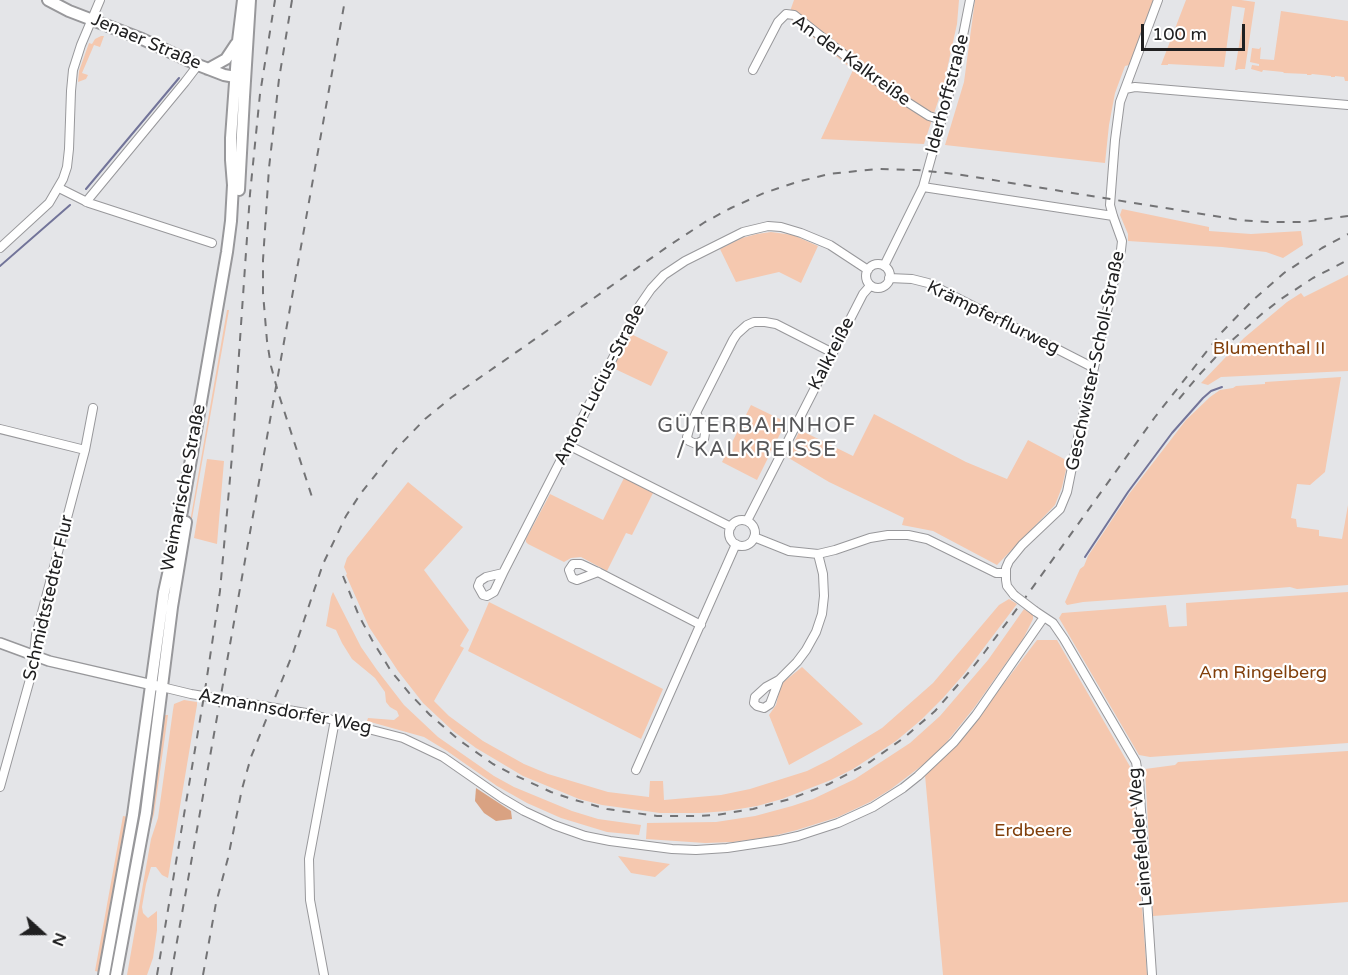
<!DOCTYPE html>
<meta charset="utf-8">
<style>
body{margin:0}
#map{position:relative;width:1348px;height:975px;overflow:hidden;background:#e4e5e8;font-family:"Varela Round",sans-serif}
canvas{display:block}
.north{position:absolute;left:12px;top:903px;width:60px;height:60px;-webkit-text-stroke:4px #fff;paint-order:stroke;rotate:111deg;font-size:16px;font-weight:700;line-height:24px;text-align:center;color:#202021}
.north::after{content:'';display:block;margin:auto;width:21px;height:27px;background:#202021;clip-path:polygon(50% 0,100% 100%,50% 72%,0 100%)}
.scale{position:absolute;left:1141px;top:24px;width:104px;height:27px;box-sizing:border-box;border:3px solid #202021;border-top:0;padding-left:8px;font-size:18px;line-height:21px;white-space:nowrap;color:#202021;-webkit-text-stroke:4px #fff;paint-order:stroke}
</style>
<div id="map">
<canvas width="1348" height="975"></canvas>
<div class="north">N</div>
<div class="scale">100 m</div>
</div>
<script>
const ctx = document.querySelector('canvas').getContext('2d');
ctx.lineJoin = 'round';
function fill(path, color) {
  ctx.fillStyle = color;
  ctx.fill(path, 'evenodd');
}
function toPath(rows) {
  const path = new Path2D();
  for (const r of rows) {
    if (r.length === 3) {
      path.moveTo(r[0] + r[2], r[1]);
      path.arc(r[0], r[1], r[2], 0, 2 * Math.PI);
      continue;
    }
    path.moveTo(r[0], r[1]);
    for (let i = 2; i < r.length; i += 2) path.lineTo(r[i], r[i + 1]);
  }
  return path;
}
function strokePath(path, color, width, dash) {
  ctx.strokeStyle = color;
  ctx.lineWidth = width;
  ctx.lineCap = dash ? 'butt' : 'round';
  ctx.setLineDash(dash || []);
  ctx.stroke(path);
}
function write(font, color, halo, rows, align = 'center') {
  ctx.font = font + ' "Varela Round",sans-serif';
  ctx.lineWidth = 4.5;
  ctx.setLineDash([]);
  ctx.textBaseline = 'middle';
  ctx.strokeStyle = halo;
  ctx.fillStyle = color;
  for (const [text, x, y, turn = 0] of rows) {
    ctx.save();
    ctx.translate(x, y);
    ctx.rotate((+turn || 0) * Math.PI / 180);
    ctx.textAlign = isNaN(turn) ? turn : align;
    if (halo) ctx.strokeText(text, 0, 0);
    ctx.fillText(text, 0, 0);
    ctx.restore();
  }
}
fill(toPath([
 [794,0,959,0,957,24,944,83,924,144,821,139,853,70,788,17],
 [975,0,1154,0,1129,65,1125,66,1115,93,1109,125,1105,163,945,145,964,82],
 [1186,0,1241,0,1255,2,1245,69,1238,69,1237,70,1235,70,1245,8,1232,6,1224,67,1168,64,1168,65,1161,65],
 [1281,11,1348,21,1348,81,1345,81,1344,77,1335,76,1335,77,1331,77,1331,76,1312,74,1311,75,1307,75,1307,74,1284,73,1283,72,1263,70,1262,72,1251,69,1252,65,1259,66,1259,64,1250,62,1252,48,1259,49,1261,47,1260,59,1274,60],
 [101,36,104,36,100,47,94,45,82,73,88,75,86,79,78,82,79,71,89,43,92,44,95,39],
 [1122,209,1209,227,1209,231,1251,234,1301,231,1303,245,1283,258,1266,252,1222,247,1128,241,1128,234,1120,215],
 [771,232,793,235,818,246,801,283,779,272,736,282,720,249,742,238,757,234],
 [1348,275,1348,371,1221,377,1208,385,1201,383,1244,338,1287,302,1301,293,1304,297],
 [227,310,229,310,187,547,186,545],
 [631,334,668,352,651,386,613,368],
 [1341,377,1325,472,1310,485,1297,484,1291,518,1296,519,1297,527,1319,530,1319,536,1342,539,1348,505,1348,585,1297,589,1290,587,1278,588,1083,602,1067,605,1065,602,1080,569,1084,566,1088,556,1129,494,1186,420,1210,397,1220,390,1233,388,1236,386,1265,384,1265,382],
 [751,405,786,422,757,480,722,462],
 [874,414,966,462,1007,479,1028,440,1068,461,1062,487,1055,505,997,565,933,531,902,525,904,518,829,482,787,457,800,430,853,456],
 [207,459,224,461,217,544,194,538],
 [624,478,653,493,632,535,626,533,607,571,581,557,571,558,564,562,528,544,526,542,526,539,550,494,603,520],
 [408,482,463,527,424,570,469,630,460,646,464,648,434,701,449,716,483,741,524,764,548,774,608,792,649,797,650,781,663,781,664,800,721,795,750,789,807,771,831,759,882,728,933,683,999,605,1009,599,1017,604,964,674,943,698,921,720,896,741,853,769,831,780,782,799,757,806,727,811,700,813,660,813,602,805,579,799,523,776,476,748,453,731,423,703,398,671,369,627,346,575,347,574,344,567,347,558],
 [333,592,361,647,377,670,404,705,438,737,494,776,514,787,572,811,598,819,641,825,639,835,607,832,561,818,527,803,497,786,447,751,424,737,367,721,368,718,394,720,399,716,397,711,390,707,386,702,385,692,375,678,352,659,342,643,336,630,326,626,331,597],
 [1348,592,1348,743,1150,757,1139,755,1059,618,1062,613,1166,605,1169,627,1187,626,1186,603],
 [489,602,663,689,641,739,468,651],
 [1024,609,1033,615,1033,619,1023,639,974,708,945,744,924,764,891,789,870,802,838,817,797,830,769,837,733,842,705,843,646,839,647,823,716,822,755,816,792,806,813,799,855,779,910,743,940,716,988,660],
 [1037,640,1057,640,1132,770,1147,975,943,975,925,775,957,745],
 [802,667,863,724,789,765,769,715,776,705,781,684],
 [184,700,197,702,197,705,168,878,162,875,156,867,151,867,146,884,142,907,143,913,148,918,157,911,157,930,153,958,147,975,127,975,151,839,158,818,173,710,174,704],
 [165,715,168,715,154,814,146,841,132,917,130,916,152,814],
 [1348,751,1348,902,1153,916,1145,769,1175,765,1178,762],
 [138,815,137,836,112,975,108,975],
 [123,816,128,817,99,972,95,971],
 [618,856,670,864,655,877,631,873]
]), '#f5c8af');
fill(toPath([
 [476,788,511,811,512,819,496,821,484,813,475,801]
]), '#d9a282');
strokePath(toPath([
 [86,189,179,78],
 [0,266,70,205],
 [1085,557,1128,492,1172,433,1203,398,1211,391,1222,387]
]), '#727499', 2);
const minor = toPath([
 [753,70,778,22,786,14,794,15,890,91,929,116,942,120],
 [1125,89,1135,87,1348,105],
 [923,187,1113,216],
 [59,188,89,203,212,243],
 [86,202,185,82,198,65],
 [0,248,49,203,63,179,67,167,69,149,71,91,73,70,81,45,100,0],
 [878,276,12],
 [884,266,923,187,958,61,970,0],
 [889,278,912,279,928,283,1094,368],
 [696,413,704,427,705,433,704,440,696,444,689,441,687,437,690,426,696,413,733,340,737,334,747,325,754,322,765,322,776,324,833,353],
 [0,429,85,450],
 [568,445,731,527],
 [742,533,13],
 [747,521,863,294,870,286],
 [754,537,789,551,818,554,835,550,870,538,888,535,908,535,927,539,996,573,1005,573],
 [598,572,577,580,572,578,569,570,573,564,581,564,598,572,701,625],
 [503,573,494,592,487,596,483,595,478,586,480,581,486,577,503,573,640,305,651,289,664,275,685,261,743,232,768,226,781,227,801,233,830,245,868,270],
 [1014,595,1007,586,1006,580,1006,568,1009,561,1022,545,1060,509,1067,492,1079,433,1121,250,1122,241,1113,216,1110,205,1115,140,1120,102,1158,0],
 [1035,611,1053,623,1064,639,1136,762,1139,780,1152,975],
 [779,680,770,704,764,708,757,706,754,703,755,697,766,687,779,680,797,662,806,650,816,632,822,614,824,596,823,574,818,554],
 [162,687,191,694,306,713,403,738,443,757,502,798,524,811,554,825,585,836,610,841,672,849,696,850,727,848,780,840,798,836,838,823,873,807,903,788,918,776,954,742,976,715,1044,617],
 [636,770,736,544],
 [0,787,32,672,36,635,85,450,93,408],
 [324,975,310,900,309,859,335,720]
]);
const tertiary = toPath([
 [0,643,49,661,157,686]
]);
const secondary = toPath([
 [48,0,69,11,142,39,198,65,224,75,241,78],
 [208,69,226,59,236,44],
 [239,190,244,97,250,0],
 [104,975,133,815,164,592,182,511,227,252,231,221,233,185,231,160,231,138,238,41,243,0],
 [116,975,146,813,172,607,186,522]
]);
strokePath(minor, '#98989b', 10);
strokePath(tertiary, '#98989b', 12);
strokePath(secondary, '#98989b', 14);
strokePath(minor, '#fff', 8);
strokePath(tertiary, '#fff', 9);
strokePath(secondary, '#fff', 10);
strokePath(toPath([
 [292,0,279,79,269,168,263,260,263,293,267,341,271,366,278,392,312,497],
 [1179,399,1199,375,1229,343,1263,313,1281,299,1313,278,1348,260],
 [343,576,359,616,372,640,391,671,410,694,430,715,459,740,493,764,510,773,551,792,575,800,607,809,657,816,700,816,716,815,753,809,790,799,829,784,870,762,905,737,935,711,970,671,984,653,1025,598,1155,417,1222,332,1252,301,1284,273,1322,248,1348,234],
 [157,975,205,690,220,591,232,456,250,194,260,94,275,0],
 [171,975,345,0],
 [203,975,216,903,228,858,242,789,251,757,293,653,323,564,346,516,361,493,396,449,425,419,452,397,670,245,705,222,731,208,764,193,797,182,829,174,877,169,917,170,956,174,1239,220,1267,222,1304,222,1348,216]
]), '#737375', 2, [8, 8]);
const minorBridge = toPath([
 [1014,595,1035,611]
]);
strokePath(minorBridge, '#98989b', 10, []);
strokePath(minorBridge, '#fff', 8);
write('18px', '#202021', '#fff', [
 ["Jenaer Straße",146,42,23],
 ["An der Kalkreiße",851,61,36],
 ["Iderhoffstraße",948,94,-75],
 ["Krämpferflurweg",993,318,26],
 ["Kalkreiße",832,354,-63],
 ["Geschwister-Scholl-Straße",1096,361,-78],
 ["Anton-Lucius-Straße",600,385,-63],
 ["Weimarische Straße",184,488,-79],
 ["Schmidtstedter Flur",49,598,-77],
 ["Azmannsdorfer Weg",285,712,11],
 ["Leinefelder Weg",1141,837,-95]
]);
write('18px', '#813f0b', '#fff', [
 ["Blumenthal II",1269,349],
 ["Am Ringelberg",1263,673],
 ["Erdbeere",1033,831]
]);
ctx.letterSpacing = '1.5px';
write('21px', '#575759', '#fff', [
 ["GÜTERBAHNHOF",757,426],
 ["/ KALKREISSE",757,450]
]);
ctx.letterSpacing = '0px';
</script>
